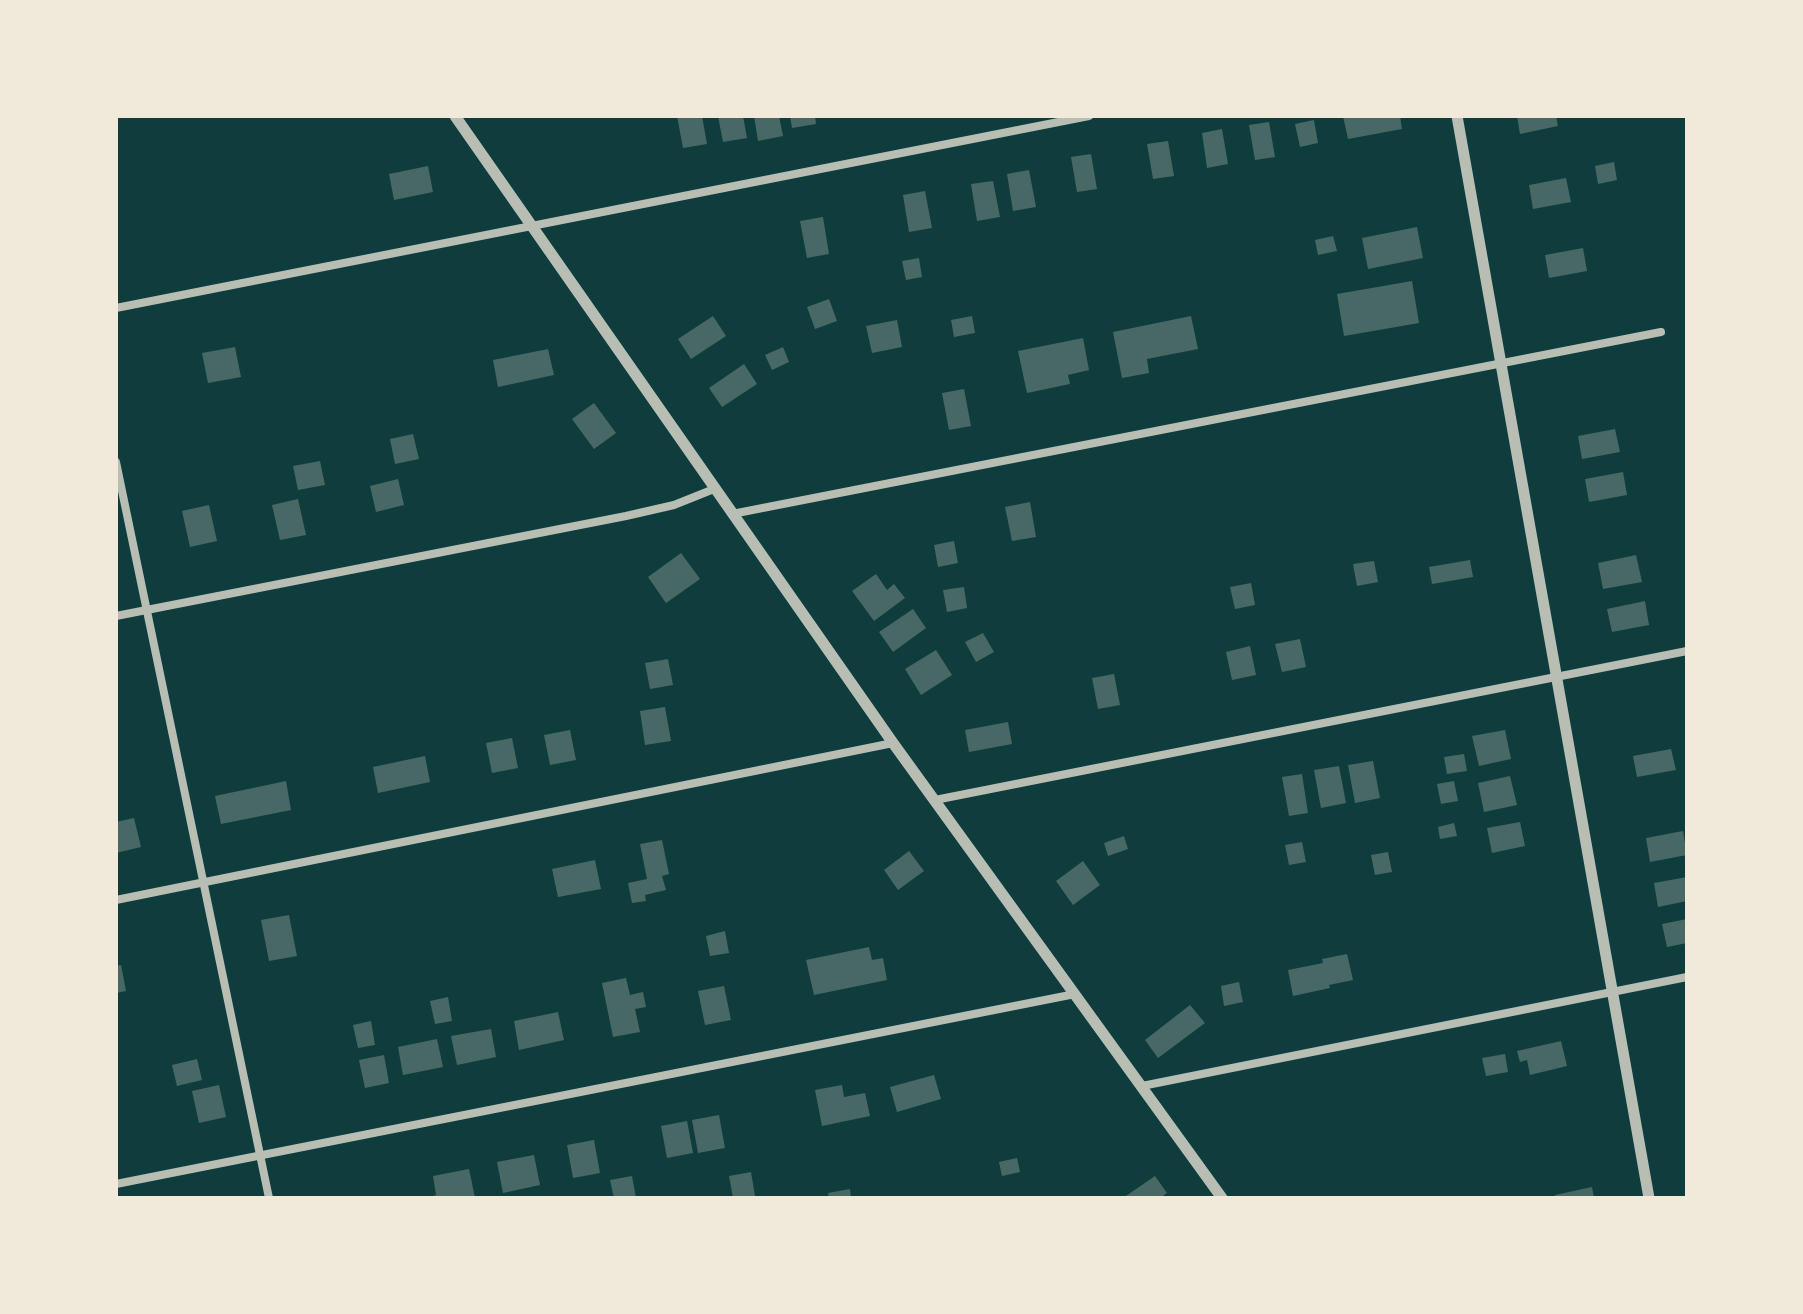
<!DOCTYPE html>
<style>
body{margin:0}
#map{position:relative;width:1803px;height:1314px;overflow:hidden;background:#0f3d3e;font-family:Commissioner,sans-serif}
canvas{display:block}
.frame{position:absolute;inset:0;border:118px solid #f1e9da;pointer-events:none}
</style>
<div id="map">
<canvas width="1803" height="1314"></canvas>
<div class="frame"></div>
</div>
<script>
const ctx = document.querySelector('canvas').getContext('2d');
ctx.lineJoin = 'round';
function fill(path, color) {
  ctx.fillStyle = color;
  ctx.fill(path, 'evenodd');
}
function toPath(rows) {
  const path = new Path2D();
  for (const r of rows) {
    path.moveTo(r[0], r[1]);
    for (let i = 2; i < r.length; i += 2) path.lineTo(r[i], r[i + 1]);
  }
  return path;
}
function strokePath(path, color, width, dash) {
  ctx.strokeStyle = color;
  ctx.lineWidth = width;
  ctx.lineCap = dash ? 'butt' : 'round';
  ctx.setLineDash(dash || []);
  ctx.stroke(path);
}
fill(toPath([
 [677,116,702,116,707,144,683,148],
 [718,116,743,116,747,138,723,142],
 [754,116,779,116,783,136,758,141],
 [790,116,815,116,816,124,792,128],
 [1343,116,1400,116,1402,129,1348,139],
 [1517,116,1556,116,1558,126,1520,134],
 [1314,120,1318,143,1300,147,1295,124],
 [1269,122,1275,157,1255,160,1249,125],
 [1222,129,1228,164,1207,168,1202,133],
 [1168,141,1174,176,1153,179,1147,144],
 [1091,154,1097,189,1077,192,1071,157],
 [1614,162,1617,180,1598,184,1595,166],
 [428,166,433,192,394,200,389,174],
 [1029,170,1036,207,1013,211,1007,174],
 [1566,178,1571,202,1533,209,1529,185],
 [993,181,1000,217,977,221,971,184],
 [925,191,932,228,909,232,903,195],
 [823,217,829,254,807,258,800,221],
 [1417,227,1423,258,1368,269,1362,238],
 [1333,236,1337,251,1318,255,1315,240],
 [1583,248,1587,271,1549,278,1545,255],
 [919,258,922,277,906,280,902,261],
 [1412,281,1419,323,1344,336,1337,294],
 [829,299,837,321,815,329,807,307],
 [713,316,726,336,691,359,678,339],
 [972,316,975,333,954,337,951,320],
 [1191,316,1198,349,1147,359,1149,373,1122,378,1113,332],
 [897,320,902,347,872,353,866,326],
 [1083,338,1089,370,1068,375,1070,384,1027,393,1018,351],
 [235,347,241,377,208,383,202,353],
 [783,347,789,362,772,370,765,355],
 [548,349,554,375,498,387,493,360],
 [744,364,757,384,722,407,709,388],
 [964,389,971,426,949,430,942,393],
 [594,403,616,433,594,449,572,419],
 [1615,429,1620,452,1582,459,1578,436],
 [413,434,419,459,395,464,390,439],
 [320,461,325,485,298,490,293,466],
 [1623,472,1627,495,1589,502,1585,479],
 [398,479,404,505,376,512,370,486],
 [298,499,306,535,280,540,272,505],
 [1030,502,1036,537,1012,541,1005,507],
 [209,505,217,541,190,547,182,511],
 [954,541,958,563,938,567,934,545],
 [681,553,700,579,666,603,648,577],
 [1636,555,1642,582,1603,589,1598,563],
 [1470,560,1473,577,1432,584,1429,567],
 [1374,561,1378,582,1357,586,1353,564],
 [876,574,887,590,894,584,905,598,874,621,852,591],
 [1251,583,1255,605,1235,609,1230,587],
 [964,587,967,608,947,612,943,590],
 [1645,601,1649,625,1612,632,1607,609],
 [913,609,926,628,893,652,879,632],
 [983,633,994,652,976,662,965,642],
 [1300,639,1306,667,1282,672,1275,644],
 [1250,646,1256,675,1232,680,1226,652],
 [936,650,952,675,921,695,905,669],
 [668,659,673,685,650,689,645,663],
 [1114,674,1120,705,1098,709,1092,678],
 [665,707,671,741,645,745,640,711],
 [1008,722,1012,744,969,752,965,730],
 [570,730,576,760,550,765,544,735],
 [1505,730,1511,759,1479,766,1472,736],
 [512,738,518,768,492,773,486,743],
 [1671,749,1676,770,1637,777,1633,756],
 [1464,754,1467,771,1447,774,1444,757],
 [425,756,430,782,378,793,373,767],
 [1373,761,1380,798,1355,803,1348,765],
 [1339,766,1346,803,1321,808,1314,770],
 [1302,774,1308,813,1289,816,1282,777],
 [1510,776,1517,805,1484,812,1478,783],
 [286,781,291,810,221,824,215,796],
 [1454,781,1458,801,1441,804,1437,784],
 [134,818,141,847,116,853,116,822],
 [1520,822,1525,846,1492,853,1487,828],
 [1454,823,1457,836,1440,839,1438,827],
 [1683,831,1687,855,1650,862,1646,838],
 [1124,836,1128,849,1108,856,1104,843],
 [662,840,669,874,662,876,666,890,645,895,646,901,632,903,628,883,647,879,640,844],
 [1302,842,1306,862,1289,865,1285,845],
 [909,851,924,871,898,890,884,870],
 [1388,852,1392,872,1375,875,1371,855],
 [595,860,601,889,558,897,552,869],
 [1083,861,1100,885,1073,905,1056,881],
 [1687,877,1687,901,1658,907,1654,883],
 [289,915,297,956,269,961,261,920],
 [1687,919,1687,943,1667,947,1662,924],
 [725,931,729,953,710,956,706,936],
 [869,947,872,960,883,958,887,980,814,995,806,960],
 [1347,954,1353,980,1329,985,1330,988,1293,996,1288,970,1323,963,1322,959],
 [121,965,126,991,116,993,116,966],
 [626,978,630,995,643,992,646,1007,635,1009,640,1032,613,1037,602,983],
 [1239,982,1243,1002,1224,1006,1221,986],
 [724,986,731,1020,705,1025,698,991],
 [448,997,452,1021,435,1024,430,1001],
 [1190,1005,1205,1023,1158,1058,1145,1040],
 [558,1012,564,1040,519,1050,514,1021],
 [371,1021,375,1045,358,1048,353,1025],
 [491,1029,496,1057,457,1065,451,1036],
 [437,1039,443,1067,403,1075,398,1047],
 [1561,1041,1567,1066,1530,1075,1527,1060,1520,1062,1517,1051],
 [1505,1054,1508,1072,1486,1076,1482,1058],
 [384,1055,389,1083,365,1088,359,1060],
 [197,1059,202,1080,177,1086,172,1065],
 [934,1075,941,1099,897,1112,890,1087],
 [219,1085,226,1117,199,1123,192,1091],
 [842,1085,844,1097,865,1093,870,1116,822,1126,815,1090],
 [719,1115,725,1148,698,1153,692,1120],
 [687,1121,693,1153,667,1158,661,1126],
 [594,1140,600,1173,573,1178,567,1145],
 [534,1155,540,1185,503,1193,497,1162],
 [1017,1158,1020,1172,1002,1176,999,1162],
 [469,1169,475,1198,428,1198,436,1195,433,1176],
 [751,1172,755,1196,733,1198,729,1176],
 [632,1176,636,1198,614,1198,610,1180],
 [1155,1176,1167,1193,1160,1198,1123,1198],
 [1592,1187,1594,1198,1556,1198,1555,1195],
 [850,1189,851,1198,829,1198,828,1193]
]), '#486865');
strokePath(toPath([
 [116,308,1089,116],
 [116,462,269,1198],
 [732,514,1661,332],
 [116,616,626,516,674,505,714,489],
 [935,800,1687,651],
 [116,900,893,743],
 [1142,1086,1687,977],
 [116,1184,1075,994]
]), '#b8beb3', 8);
strokePath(toPath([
 [455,116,893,743,1222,1198],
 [1457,116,1649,1198]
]), '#b8beb3', 11);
</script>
